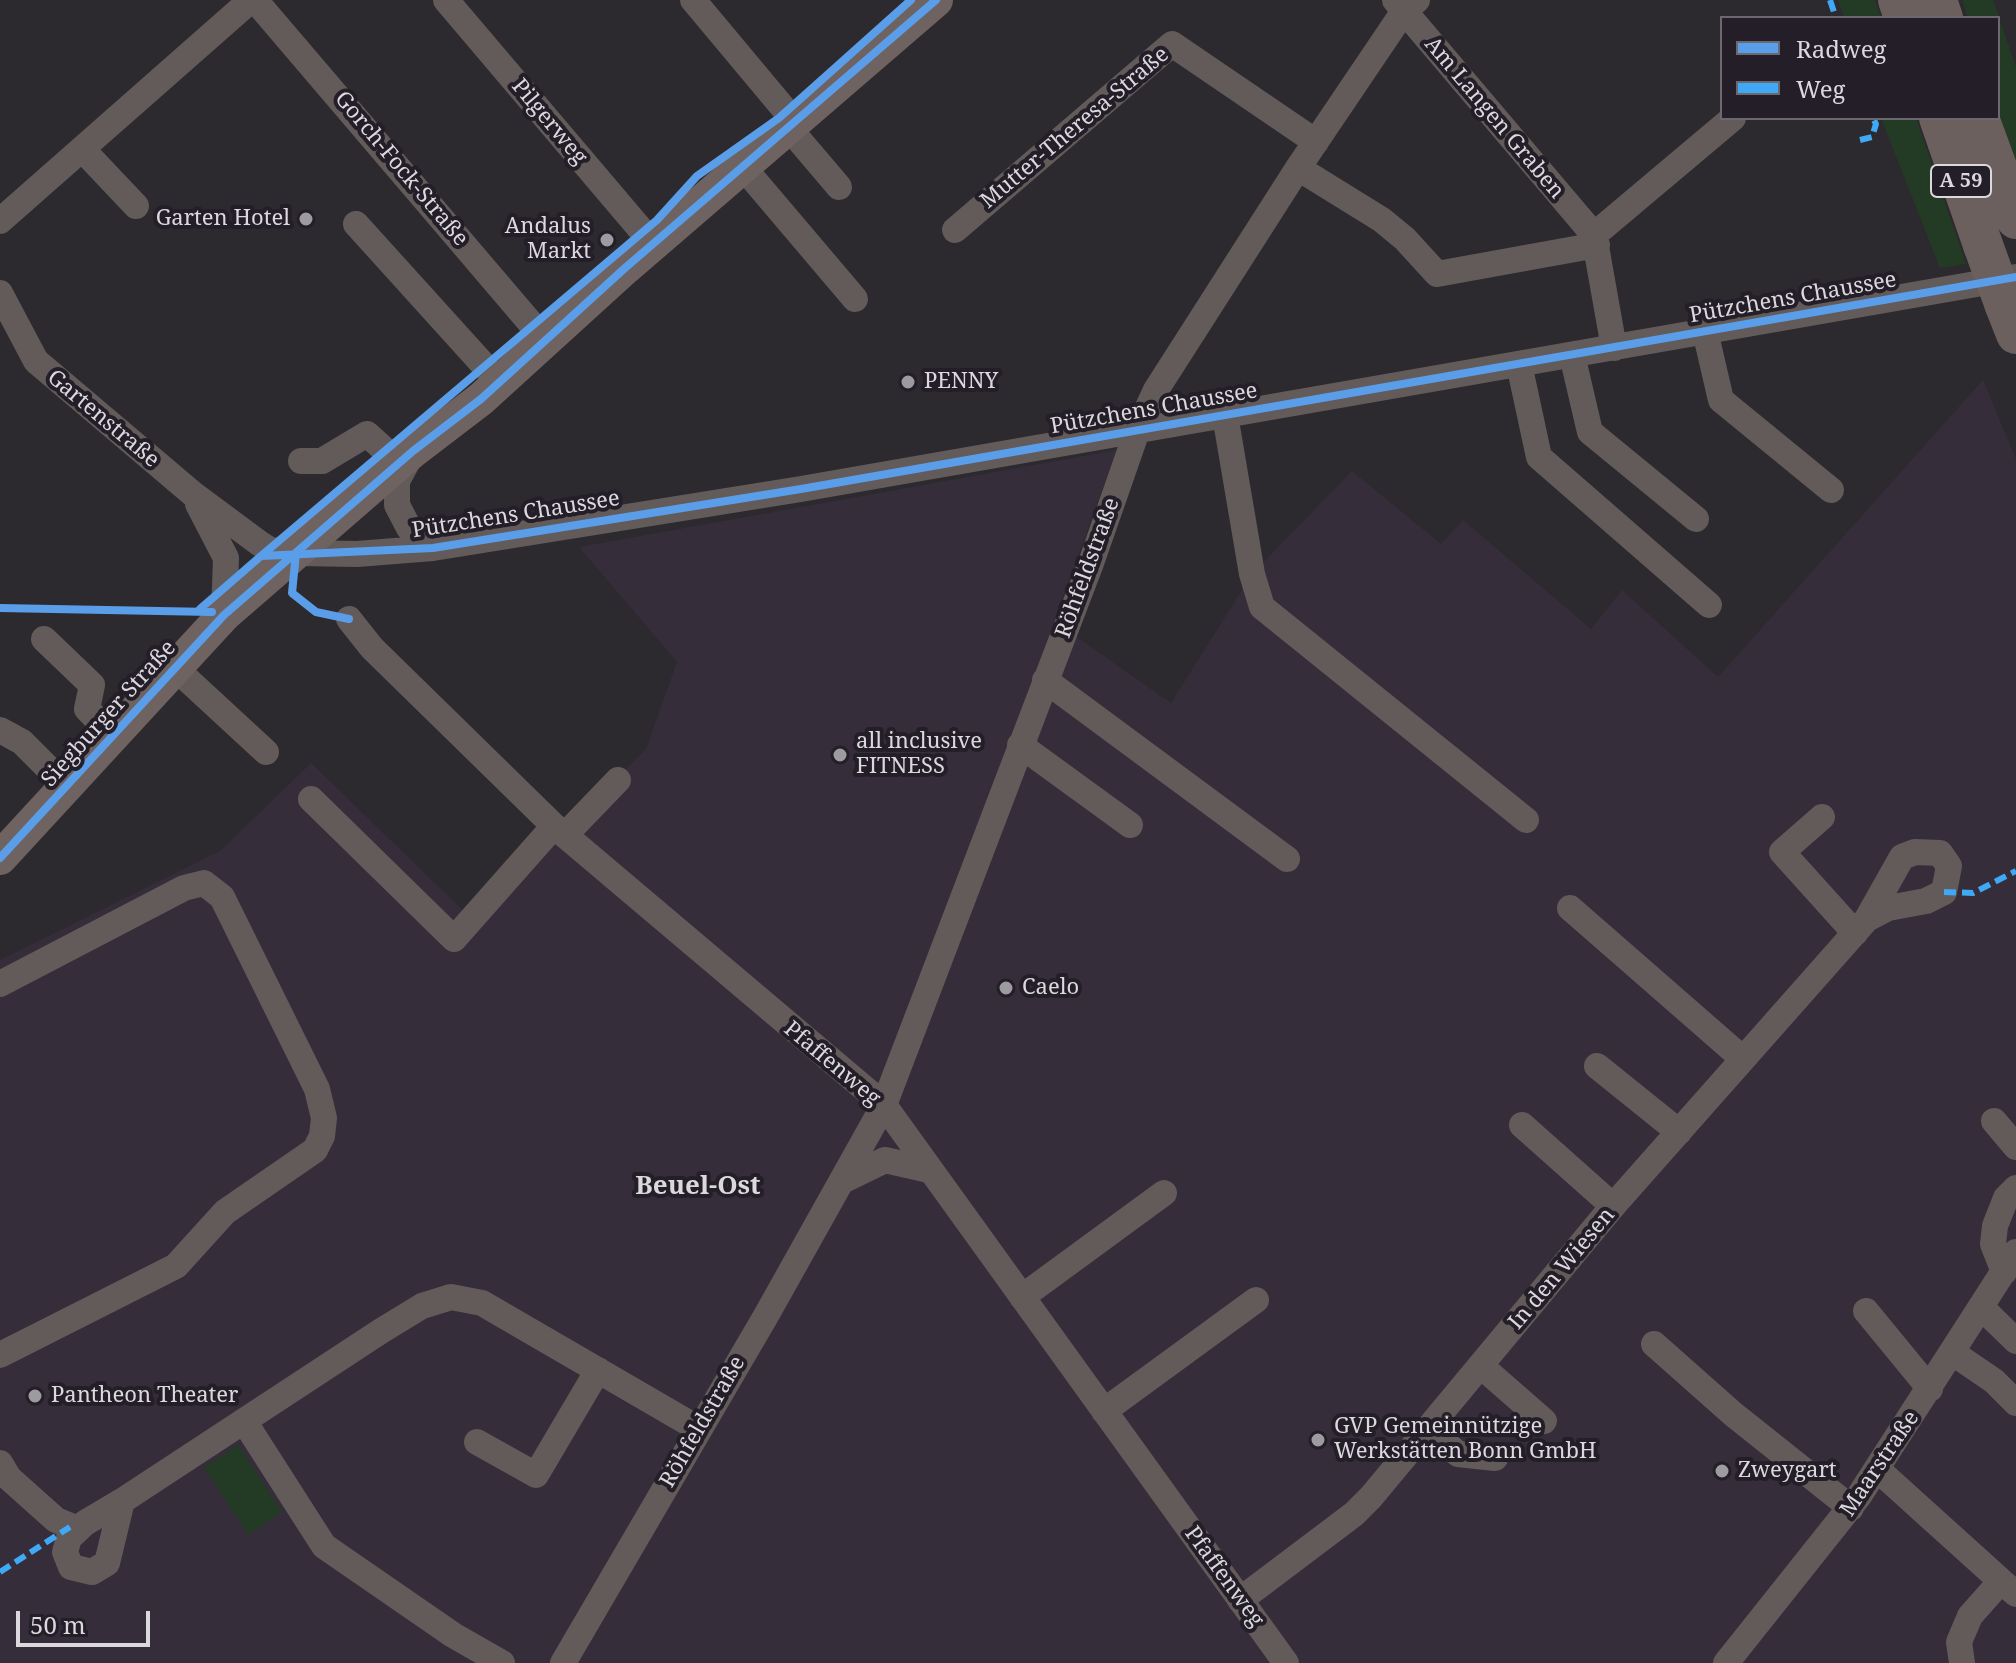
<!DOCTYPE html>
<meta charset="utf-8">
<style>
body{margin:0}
#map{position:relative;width:2016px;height:1663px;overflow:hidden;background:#2c2a2e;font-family:"Noto Serif",serif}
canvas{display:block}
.legend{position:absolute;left:1720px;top:16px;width:280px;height:104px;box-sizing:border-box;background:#231e27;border:2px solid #6d6870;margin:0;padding:10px 14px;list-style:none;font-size:24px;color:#dbd8de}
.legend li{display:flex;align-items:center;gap:16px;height:40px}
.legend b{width:40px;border:2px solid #6d6870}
.scale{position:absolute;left:16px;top:1611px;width:134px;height:36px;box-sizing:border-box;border:4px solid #dbd8de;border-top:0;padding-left:10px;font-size:24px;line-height:28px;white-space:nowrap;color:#dbd8de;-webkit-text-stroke:6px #231e27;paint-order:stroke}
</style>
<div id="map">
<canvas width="2016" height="1663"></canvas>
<ul class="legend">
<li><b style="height:10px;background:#5a9eea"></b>Radweg</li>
<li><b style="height:10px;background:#3fa9f5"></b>Weg</li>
</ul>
<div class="scale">50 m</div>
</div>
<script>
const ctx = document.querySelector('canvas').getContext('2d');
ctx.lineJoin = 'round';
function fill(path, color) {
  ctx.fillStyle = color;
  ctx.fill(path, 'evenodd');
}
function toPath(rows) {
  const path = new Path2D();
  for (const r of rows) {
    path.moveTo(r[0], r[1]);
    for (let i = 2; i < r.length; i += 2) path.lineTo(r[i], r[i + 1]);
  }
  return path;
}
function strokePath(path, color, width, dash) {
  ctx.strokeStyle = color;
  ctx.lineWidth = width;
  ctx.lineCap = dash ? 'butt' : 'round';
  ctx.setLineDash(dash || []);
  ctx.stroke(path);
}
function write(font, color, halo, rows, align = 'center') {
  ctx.font = font + ' "Noto Serif",serif';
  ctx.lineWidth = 8;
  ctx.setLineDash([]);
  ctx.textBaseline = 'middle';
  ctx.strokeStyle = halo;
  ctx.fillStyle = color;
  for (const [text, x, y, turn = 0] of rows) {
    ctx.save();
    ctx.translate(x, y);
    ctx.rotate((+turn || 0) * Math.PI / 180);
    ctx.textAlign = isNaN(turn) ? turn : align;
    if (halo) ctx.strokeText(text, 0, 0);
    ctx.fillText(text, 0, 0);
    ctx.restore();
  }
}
fill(toPath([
 [1983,380,2016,459,2016,1663,0,1663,0,960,220,851,311,763,475,922,646,749,677,662,579,547,1117,450,1054,621,1171,703,1252,574,1352,471,1441,544,1463,520,1591,629,1622,590,1718,677]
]), '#352d3a');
fill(toPath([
 [1838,0,1875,0,1881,18,1844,18],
 [1962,0,1993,0,2016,67,2016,172,1998,112,1998,18,1968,18],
 [1881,118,1916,118,1966,264,1940,268],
 [238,1445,282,1512,248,1535,204,1467]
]), '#233b24');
strokePath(toPath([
 [255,0,545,340],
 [446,0,653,244],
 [693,0,795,122],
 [1395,0,1594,235,1614,348],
 [788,127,839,187],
 [83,150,136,206],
 [743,167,855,299],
 [1298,168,1382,220,1405,239,1437,274,1597,245],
 [0,221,251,0],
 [356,224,499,382],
 [955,230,1172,44,1316,142],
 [1594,235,1733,118],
 [0,293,36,361,193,494,259,543,270,550,296,553,357,554,433,548,801,489,2016,277],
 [1705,331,1721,400,1831,490],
 [1572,355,1590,432,1696,519],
 [1519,364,1539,457,1709,605],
 [1225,415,1252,574,1262,607,1526,820],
 [410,457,397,481,397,505,409,528,423,538,444,544],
 [301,461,322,461,367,434,399,463],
 [198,504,226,558,224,615],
 [349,619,372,648,554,826,884,1105,1286,1663],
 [44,639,92,685,87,709,113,736],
 [175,668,266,752],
 [1045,680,1287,859],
 [0,730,22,742,67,787],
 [1020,745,1130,825],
 [311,799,454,939,554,826],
 [1822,817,1782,852,1855,933],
 [565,835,618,780],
 [1570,908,1743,1059],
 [0,984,184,888,204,883,222,897,317,1089,324,1118,322,1136,315,1150,225,1212,176,1266,0,1355],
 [1597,1066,1679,1132],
 [1994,1121,2016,1147],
 [1522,1125,1613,1206],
 [842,1181,885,1160,929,1170],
 [2004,1272,1993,1244,1995,1226,2006,1198,2016,1188],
 [1022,1297,1164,1193],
 [1982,1308,2016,1341],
 [1866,1311,1930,1389],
 [1654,1344,1733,1414,1851,1508],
 [1953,1353,1994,1381,2016,1403],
 [1481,1366,1544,1421],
 [1104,1411,1256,1300],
 [244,1421,324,1546,453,1635,502,1663],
 [1428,1428,1458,1454,1495,1458],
 [477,1442,536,1475,598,1370],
 [0,1463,9,1478,56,1520,78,1529],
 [1877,1469,2001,1581],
 [122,1501,85,1523,69,1538,65,1552,71,1567,92,1572,107,1563,122,1501,381,1331,422,1306,451,1297,482,1303,699,1429],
 [1240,1600,1354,1514,1371,1497,1613,1206,1867,919,1888,908,1926,901,1944,892,1949,866,1940,853,1915,852,1902,857,1867,919],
 [563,1663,767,1314,884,1105,1091,563,1137,431,1156,390,1298,168,1404,11,1417,0],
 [1726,1663,1859,1496,2016,1252],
 [1962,1663,1959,1642,1970,1616,2001,1581,2016,1594]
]), '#625b5a', 26);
strokePath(toPath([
 [0,858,224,615,413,451,481,399,625,268,936,0]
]), '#6f6361', 34);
strokePath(toPath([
 [1898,0,1904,18],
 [1937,0,1943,18],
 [1939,118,1983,245],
 [1979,118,2016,219],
 [2005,306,2016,334]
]), '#6c605e', 40);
strokePath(toPath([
 [1983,245,2005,306]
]), '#6c605e', 40);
strokePath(toPath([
 [1830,0,1836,18],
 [1860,140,1872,137,1876,124,1873,118],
 [1944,892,1973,893,2016,871],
 [0,1572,70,1527]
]), '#3fa9f5', 6, [12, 6]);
strokePath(toPath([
 [296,553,292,593,316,612,349,619],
 [261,556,657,220,697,176,779,118,911,0],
 [0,608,212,612],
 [200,609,261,556,433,548,801,489,2016,277],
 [0,858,224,615,413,451,481,399,625,268,936,0]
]), '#5a9eea', 8);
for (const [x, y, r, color] of [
 [306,219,8,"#9e9ba0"],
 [607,240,8,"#9e9ba0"],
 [908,382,8,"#9e9ba0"],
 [840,755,8,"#9e9ba0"],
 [1006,988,8,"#9e9ba0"],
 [35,1396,8,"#9e9ba0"],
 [1318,1440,8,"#9e9ba0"],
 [1722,1471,8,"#9e9ba0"]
]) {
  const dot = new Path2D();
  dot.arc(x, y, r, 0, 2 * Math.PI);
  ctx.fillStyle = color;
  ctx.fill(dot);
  strokePath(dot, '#231e27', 3);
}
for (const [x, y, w] of [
 [1961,181,60]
]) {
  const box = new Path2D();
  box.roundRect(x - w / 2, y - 16, w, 32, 6);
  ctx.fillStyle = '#231e27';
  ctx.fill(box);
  strokePath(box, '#dbd8de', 2);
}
write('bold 20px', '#dbd8de', null, [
 ["A 59",1961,181]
]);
write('22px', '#dbd8de', '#231e27', [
 ["Am Langen Graben",1494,118,50],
 ["Pilgerweg",549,122,50],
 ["Mutter-Theresa-Straße",1075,128,-40],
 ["Gorch-Fock-Straße",401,169,50],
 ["Pützchens Chaussee",1793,298,-10],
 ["Pützchens Chaussee",1154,409,-10],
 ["Gartenstraße",103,419,40],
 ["Pützchens Chaussee",516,515,-9],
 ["Röhfeldstraße",1088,568,-70],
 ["Siegburger Straße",109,714,-48],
 ["Pfaffenweg",832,1064,40],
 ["In den Wiesen",1562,1269,-50],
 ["Röhfeldstraße",703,1422,-60],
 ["Maarstraße",1880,1464,-56],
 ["Pfaffenweg",1224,1577,54]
]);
write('22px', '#dbd8de', '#231e27', [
 ["Garten Hotel",290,219,"right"],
 ["Andalus",591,227,"right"],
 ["Markt",591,252,"right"],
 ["PENNY",924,382],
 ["all inclusive",856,742],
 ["FITNESS",856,767],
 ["Caelo",1022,988],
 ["Pantheon Theater",51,1396],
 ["GVP Gemeinnützige",1334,1427],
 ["Werkstätten Bonn GmbH",1334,1452],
 ["Zweygart",1738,1471]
], 'left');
write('bold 26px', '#dbd8de', '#231e27', [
 ["Beuel-Ost",698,1187]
]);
</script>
